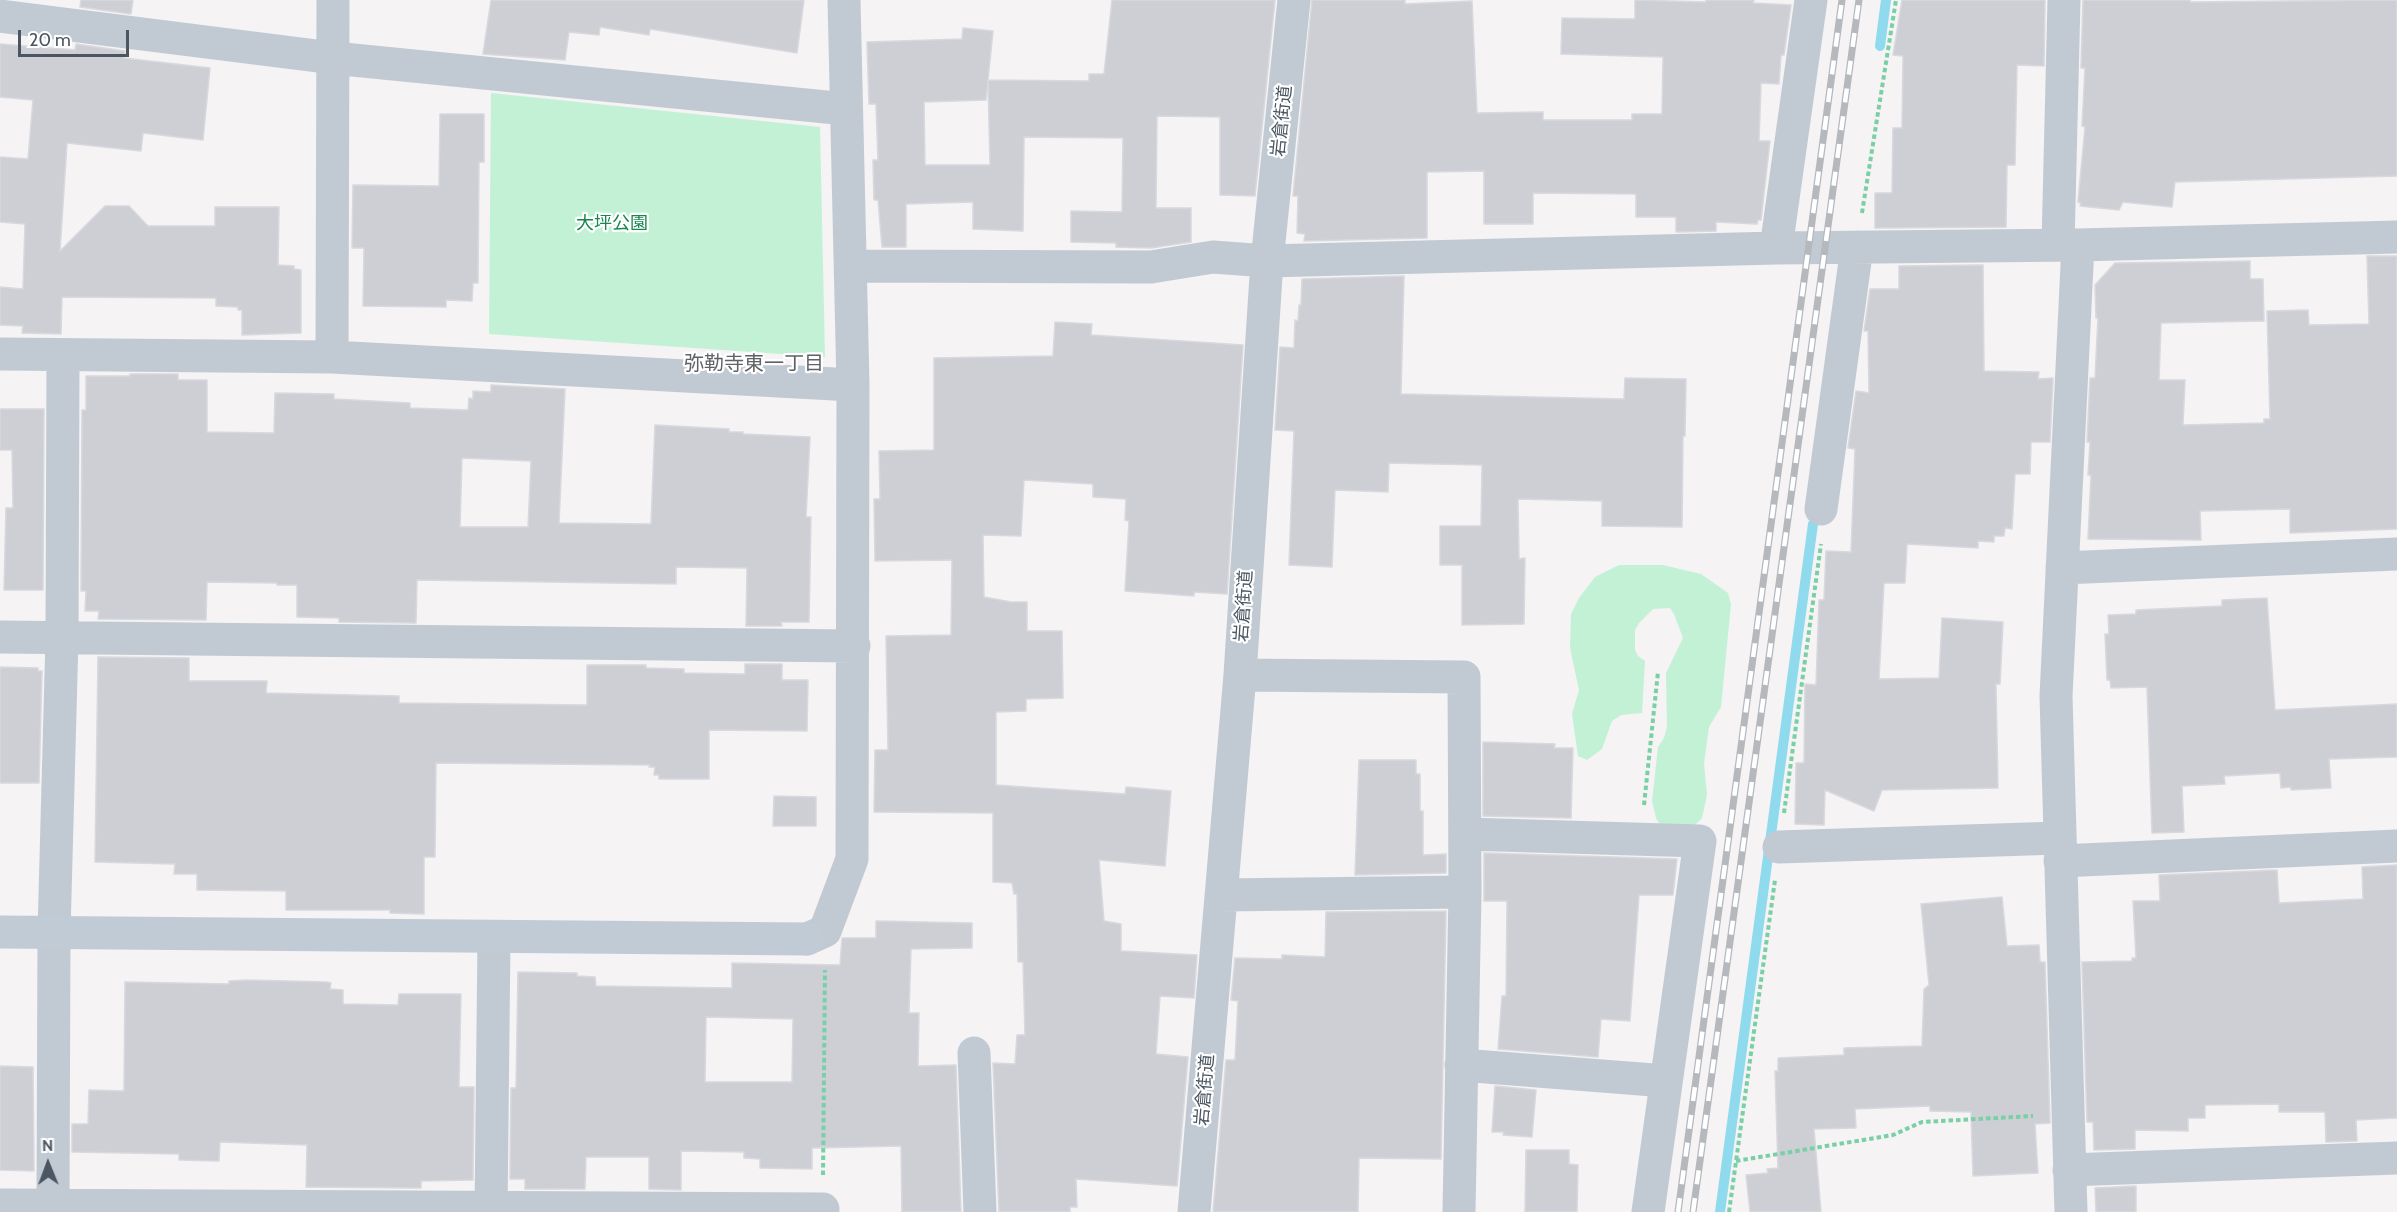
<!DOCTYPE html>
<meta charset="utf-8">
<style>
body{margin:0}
#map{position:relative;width:2397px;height:1212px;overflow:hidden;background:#f5f3f3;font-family:Cabin,sans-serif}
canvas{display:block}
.north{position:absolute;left:18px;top:1134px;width:60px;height:60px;-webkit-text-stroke:4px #fff;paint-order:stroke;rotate:359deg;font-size:16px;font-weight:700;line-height:24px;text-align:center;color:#4a5661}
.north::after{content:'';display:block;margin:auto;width:21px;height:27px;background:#4a5661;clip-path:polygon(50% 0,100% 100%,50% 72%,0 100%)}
.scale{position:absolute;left:18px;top:30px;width:111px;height:27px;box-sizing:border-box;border:3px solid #4a5661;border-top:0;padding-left:8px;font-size:18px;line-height:21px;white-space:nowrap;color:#4a5661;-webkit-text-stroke:4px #fff;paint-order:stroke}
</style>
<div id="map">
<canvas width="2397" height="1212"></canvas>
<div class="north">N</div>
<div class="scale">20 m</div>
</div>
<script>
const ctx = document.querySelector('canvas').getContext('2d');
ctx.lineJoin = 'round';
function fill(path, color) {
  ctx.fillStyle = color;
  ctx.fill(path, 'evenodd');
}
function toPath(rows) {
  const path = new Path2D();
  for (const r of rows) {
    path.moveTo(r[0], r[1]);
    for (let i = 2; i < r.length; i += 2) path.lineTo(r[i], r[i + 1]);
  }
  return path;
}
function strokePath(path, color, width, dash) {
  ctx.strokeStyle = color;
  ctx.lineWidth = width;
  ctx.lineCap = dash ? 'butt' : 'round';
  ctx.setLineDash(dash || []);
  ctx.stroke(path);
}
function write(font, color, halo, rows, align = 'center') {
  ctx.font = font + ' Cabin,"Noto Sans JP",sans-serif';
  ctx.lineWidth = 4.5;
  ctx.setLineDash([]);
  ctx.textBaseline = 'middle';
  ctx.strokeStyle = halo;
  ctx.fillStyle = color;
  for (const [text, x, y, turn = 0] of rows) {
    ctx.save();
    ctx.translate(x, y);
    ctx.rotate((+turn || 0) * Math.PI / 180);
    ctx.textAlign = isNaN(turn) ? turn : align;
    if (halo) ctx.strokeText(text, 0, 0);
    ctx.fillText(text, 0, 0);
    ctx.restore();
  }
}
fill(toPath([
 [491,93,820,127,825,357,489,334],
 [1619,565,1663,565,1701,574,1728,593,1731,604,1721,707,1709,727,1704,764,1707,795,1702,818,1692,828,1660,825,1656,818,1652,801,1658,747,1664,738,1667,727,1666,673,1683,638,1674,614,1670,608,1653,609,1639,623,1635,630,1635,650,1638,656,1645,661,1642,713,1621,715,1612,721,1602,749,1587,760,1578,756,1572,714,1579,690,1570,648,1571,614,1579,598,1595,577]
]), '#c3f1d5');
strokePath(toPath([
 [1880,46,1886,0],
 [1720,1212,1813,524]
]), '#90daee', 10);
const building = toPath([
 [81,0,133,0,131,14,80,7,81,0],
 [491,0,804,0,797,53,650,29,649,35,600,27,599,35,569,32,565,60,483,54,491,0],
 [1112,0,1275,0,1255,196,1220,195,1220,117,1157,116,1156,208,1191,208,1191,242,1151,248,1116,247,1116,243,1071,242,1071,211,1122,212,1123,138,1024,137,1023,231,973,229,973,202,906,204,906,247,882,247,878,200,874,200,873,160,878,160,876,104,869,104,867,42,962,39,963,28,993,31,986,100,924,102,925,165,990,165,988,80,1089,81,1089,74,1104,74,1112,0],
 [1312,0,1405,0,1405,4,1472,1,1477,113,1543,112,1543,120,1632,120,1632,114,1662,114,1663,57,1561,54,1562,18,1635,19,1635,0,1706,2,1706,0,1754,0,1753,3,1791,5,1784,55,1781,55,1779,84,1761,83,1759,141,1770,141,1761,220,1758,220,1757,224,1716,222,1716,231,1676,232,1676,217,1636,217,1636,194,1533,193,1533,224,1484,224,1484,171,1427,172,1427,238,1304,241,1305,234,1297,233,1298,196,1293,196,1312,0],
 [1902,0,2045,0,2044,66,2017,65,2015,165,2007,165,2006,227,1875,228,1875,193,1892,193,1893,128,1902,128,1903,56,1893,55,1902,0],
 [2083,0,2190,0,2190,2,2397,0,2397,176,2175,182,2172,207,2123,202,2119,210,2080,206,2081,203,2078,202,2085,127,2082,126,2085,68,2081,68,2083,0],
 [0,44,75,50,76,44,125,51,124,58,210,68,203,140,143,133,141,151,67,143,60,251,105,206,129,206,148,226,215,226,215,207,279,207,278,265,294,266,294,269,301,270,301,333,242,335,242,310,238,310,238,307,216,306,216,298,62,297,61,334,22,333,23,326,0,325,0,287,23,289,25,224,0,222,0,157,28,159,33,100,0,97,0,44],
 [440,114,484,114,484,162,479,162,478,283,473,283,472,301,446,300,446,307,363,306,364,248,352,248,353,185,439,186,440,114],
 [2367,256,2397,256,2397,529,2290,533,2290,509,2200,511,2201,540,2088,539,2091,475,2088,475,2090,442,2087,442,2090,378,2095,378,2098,318,2096,318,2095,285,2115,263,2250,261,2250,279,2263,279,2264,321,2161,323,2159,380,2185,380,2183,425,2264,423,2264,419,2270,419,2267,311,2308,310,2309,325,2369,324,2367,256],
 [1983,265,1984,371,2039,372,2038,379,2053,378,2050,442,2031,442,2030,474,2015,474,2012,529,2005,528,2004,536,1994,536,1994,542,1978,541,1978,548,1907,544,1905,583,1884,583,1879,679,1939,678,1942,618,2003,622,2000,684,1996,684,1998,788,1882,790,1874,811,1825,790,1824,825,1795,824,1796,763,1804,763,1805,684,1816,685,1819,600,1824,600,1826,551,1851,552,1855,449,1848,448,1856,391,1869,393,1868,331,1864,331,1870,289,1899,289,1899,266,1983,265],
 [1404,276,1401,394,1624,399,1625,378,1686,379,1685,436,1683,436,1682,527,1602,526,1602,501,1518,499,1519,559,1525,558,1524,624,1462,625,1462,565,1440,565,1440,526,1481,526,1482,465,1389,463,1388,492,1335,490,1332,567,1289,565,1294,431,1275,430,1280,347,1294,348,1295,320,1298,321,1299,305,1301,305,1302,279,1404,276],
 [1055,322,1092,324,1091,335,1243,345,1227,594,1194,592,1194,596,1125,591,1129,521,1125,520,1126,499,1093,497,1093,484,1024,480,1021,536,983,535,984,597,1011,602,1027,602,1027,631,1062,631,1063,698,1026,699,1026,711,996,712,996,785,1125,794,1126,787,1171,791,1165,866,1099,860,1104,921,1121,924,1121,951,1197,955,1194,998,1160,996,1156,1054,1188,1057,1177,1186,1076,1179,1077,1207,1070,1207,1070,1212,999,1212,993,1063,1015,1064,1017,1035,1025,1035,1023,962,1018,962,1017,894,1014,894,1012,883,993,882,993,813,874,812,875,750,888,750,886,636,951,635,952,560,875,561,874,499,880,499,879,451,934,450,934,358,1053,356,1055,322],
 [130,374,178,374,178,380,207,380,207,432,274,433,275,393,334,394,334,399,410,403,410,408,468,410,469,398,473,399,473,391,491,392,491,385,565,389,559,523,651,524,655,425,729,429,729,432,743,432,743,434,810,437,806,517,811,517,809,622,781,622,782,626,746,626,747,568,676,567,676,584,417,580,416,623,339,622,339,618,297,617,297,585,277,585,277,583,207,582,206,620,98,619,99,611,85,611,86,591,81,591,82,410,86,410,86,376,130,376,130,374],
 [462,458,531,461,528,527,460,527,462,458],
 [0,409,44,409,43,590,4,590,6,508,13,508,12,450,0,450,0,409],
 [2267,598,2275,710,2397,704,2397,757,2329,759,2331,788,2291,790,2291,787,2281,788,2280,773,2224,776,2225,784,2182,786,2184,832,2152,833,2147,687,2111,688,2110,680,2107,680,2105,634,2109,634,2108,615,2136,614,2136,610,2222,606,2222,600,2267,598],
 [98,657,189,658,189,681,267,681,266,693,399,696,399,703,587,705,587,665,646,665,646,668,684,669,684,673,745,674,745,664,782,664,782,680,808,680,807,731,709,730,709,779,659,779,659,775,654,775,655,767,649,767,650,765,436,763,435,857,424,857,424,914,390,913,390,910,286,910,286,891,197,890,197,874,174,874,175,864,95,862,98,657],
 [0,667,38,668,38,671,42,671,39,783,0,783,0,667],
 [1483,742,1555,744,1554,748,1573,748,1571,818,1483,816,1483,742],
 [1359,760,1416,760,1416,774,1420,774,1420,811,1423,811,1423,855,1446,854,1446,873,1355,875,1359,760],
 [774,796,816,797,816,826,773,826,774,796],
 [1484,853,1677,859,1673,895,1639,895,1630,1021,1601,1019,1598,1057,1498,1049,1502,996,1506,996,1507,901,1484,901,1484,853],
 [2397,865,2397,1118,2356,1120,2357,1141,2326,1142,2325,1112,2279,1112,2279,1104,2205,1105,2205,1118,2188,1118,2188,1131,2135,1130,2135,1149,2094,1150,2093,1122,2087,1122,2082,962,2132,961,2132,958,2136,958,2133,901,2160,901,2159,875,2277,870,2279,903,2363,899,2362,867,2397,865],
 [2002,897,2007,946,2039,945,2040,962,2045,962,2050,1123,2035,1124,2038,1173,1973,1176,1971,1112,1930,1111,1930,1106,1855,1109,1856,1128,1814,1129,1821,1212,1750,1212,1746,1175,1768,1173,1767,1169,1778,1168,1775,1071,1778,1071,1778,1058,1844,1055,1844,1048,1922,1046,1924,989,1929,985,1921,904,2002,897],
 [1446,911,1441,1159,1359,1158,1358,1212,1213,1212,1226,1060,1235,1060,1238,1001,1231,1000,1235,958,1282,959,1282,955,1325,957,1326,912,1446,911],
 [876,921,972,923,972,948,911,949,909,1013,919,1013,918,1066,956,1065,961,1212,902,1212,901,1146,812,1148,812,1169,760,1168,760,1159,744,1158,744,1152,681,1151,681,1190,649,1189,649,1157,586,1157,585,1189,525,1189,525,1179,510,1179,511,1088,516,1088,518,972,577,973,577,976,595,977,596,986,732,988,732,963,840,965,842,938,876,938,876,921],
 [706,1017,793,1019,792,1082,705,1082,706,1017],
 [248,980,327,982,331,983,330,989,343,990,343,1004,398,1005,399,994,461,994,459,1087,474,1087,473,1180,421,1181,421,1188,306,1187,307,1145,220,1142,219,1161,179,1160,179,1154,72,1152,72,1124,88,1124,89,1090,124,1091,125,982,229,984,229,981,248,980],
 [0,1066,33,1067,34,1171,0,1170,0,1066],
 [1495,1086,1536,1090,1532,1137,1503,1135,1504,1132,1492,1132,1495,1086],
 [1526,1150,1569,1150,1569,1164,1578,1165,1577,1212,1525,1212,1526,1150],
 [2136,1186,2136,1212,2096,1212,2095,1188,2136,1186]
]);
fill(building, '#cdcfd5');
strokePath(building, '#d7d9de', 1.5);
strokePath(toPath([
 [1862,213,1896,0],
 [1644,805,1658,672],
 [1784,813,1821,544],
 [1736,1161,1893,1135,1922,1122,2033,1116],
 [823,1175,825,970],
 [1729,1212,1775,880]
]), '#7ad0a6', 4, [4.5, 3]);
strokePath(toPath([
 [0,16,333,58,846,109],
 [2058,245,2064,0],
 [1776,248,1811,0],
 [852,266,1151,267,1213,257,1267,261,1776,248,2078,245,2397,237],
 [0,354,332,357,853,385],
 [332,357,333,0],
 [1821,509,1857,247],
 [2062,568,2397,554],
 [0,637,854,646],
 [1240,675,1464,677,1465,892,1459,1212],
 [1465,834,1700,841,1648,1212],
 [1779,847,2059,838],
 [2060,861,2397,846],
 [1222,895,1465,892],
 [807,939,825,931,852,859,853,385,844,0],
 [974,1053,980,1212],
 [1461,1065,1666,1081],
 [2069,1170,2397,1158],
 [0,1205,823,1209],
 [53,1206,54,932,62,638,63,355],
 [491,1212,494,937],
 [1194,1212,1240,675,1267,261,1294,0],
 [2071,1212,2056,696,2078,245]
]), '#c1cad2', 33);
strokePath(toPath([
 [0,932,807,939]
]), '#c1cbd6', 33);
const rail = toPath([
 [1678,1212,1842,0],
 [1693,1212,1859,0]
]);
strokePath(rail, '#b5b8bd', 7);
strokePath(rail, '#fff', 4.5, [14]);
write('18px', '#4a5661', '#fff', [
 ["岩倉街道",1282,121,-84],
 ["岩倉街道",1244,606,-86],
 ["岩倉街道",1205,1090,-85]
]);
write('18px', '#17864f', '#fff', [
 ["大坪公園",612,224]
]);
write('20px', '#5f6368', '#fff', [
 ["弥勒寺東一丁目",754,364]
]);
</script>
